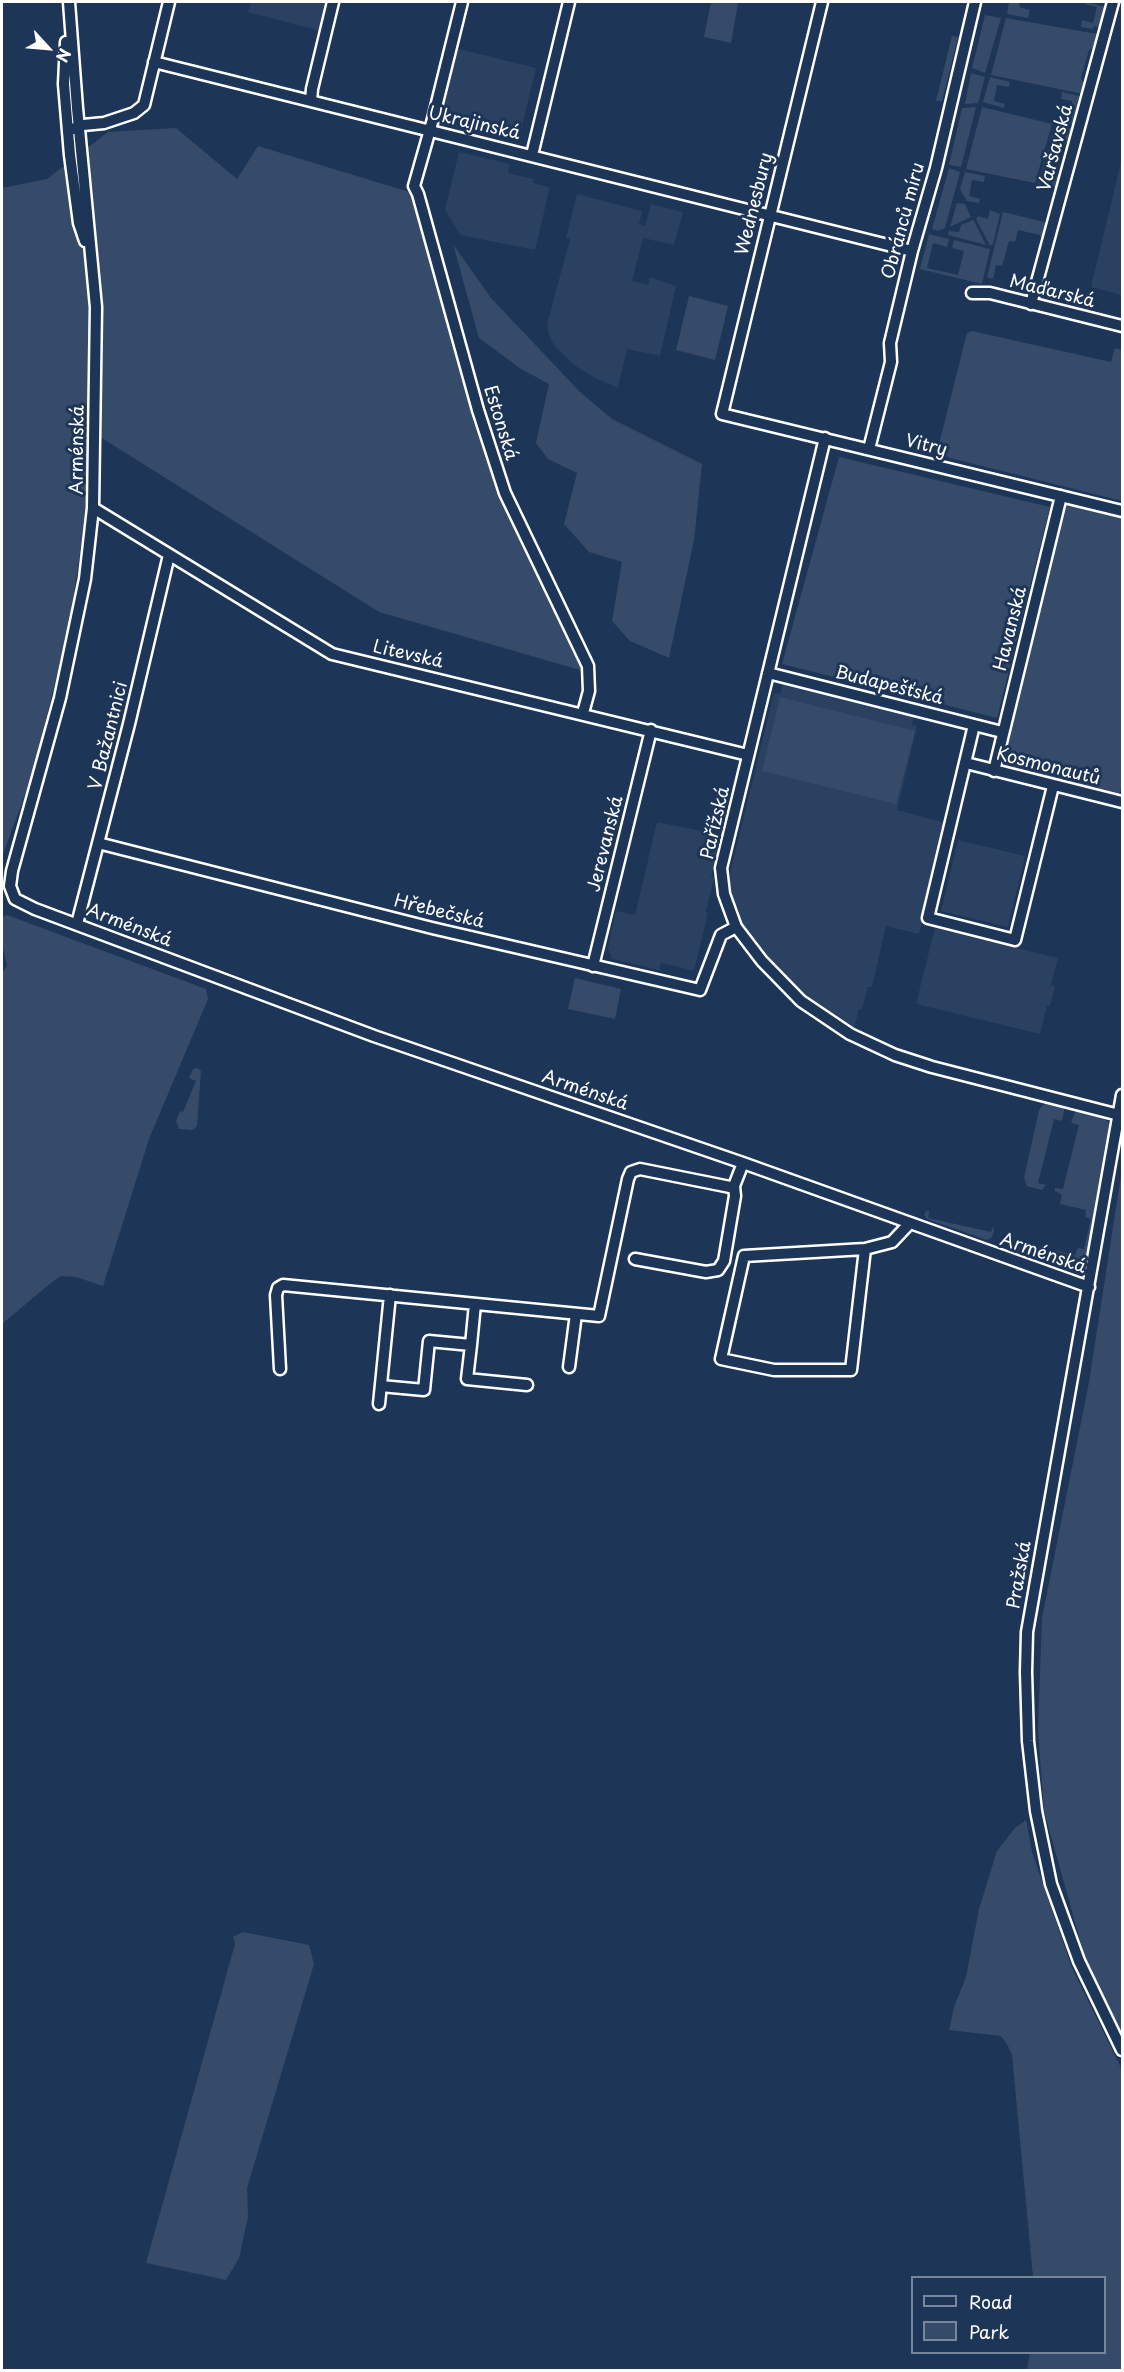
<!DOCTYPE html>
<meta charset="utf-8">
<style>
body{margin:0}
#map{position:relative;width:1124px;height:2372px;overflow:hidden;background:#1d3557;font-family:"Playpen Sans",sans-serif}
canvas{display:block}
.frame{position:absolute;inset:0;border:3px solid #fff;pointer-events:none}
.legend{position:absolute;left:911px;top:2276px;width:195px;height:78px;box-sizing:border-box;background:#1d3557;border:2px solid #77869a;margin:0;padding:8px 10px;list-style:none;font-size:18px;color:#fff}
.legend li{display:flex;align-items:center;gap:12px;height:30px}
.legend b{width:30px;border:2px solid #77869a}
.north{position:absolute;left:18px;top:18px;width:60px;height:60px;-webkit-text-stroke:4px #1d3557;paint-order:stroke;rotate:116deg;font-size:16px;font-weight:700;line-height:24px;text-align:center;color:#fff}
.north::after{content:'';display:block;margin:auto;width:21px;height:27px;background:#fff;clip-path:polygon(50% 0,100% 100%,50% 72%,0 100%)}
</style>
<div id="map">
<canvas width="1124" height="2372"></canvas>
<div class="frame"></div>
<ul class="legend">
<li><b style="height:8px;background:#1d3557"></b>Road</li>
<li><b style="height:16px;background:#364b69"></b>Park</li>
</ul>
<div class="north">N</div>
</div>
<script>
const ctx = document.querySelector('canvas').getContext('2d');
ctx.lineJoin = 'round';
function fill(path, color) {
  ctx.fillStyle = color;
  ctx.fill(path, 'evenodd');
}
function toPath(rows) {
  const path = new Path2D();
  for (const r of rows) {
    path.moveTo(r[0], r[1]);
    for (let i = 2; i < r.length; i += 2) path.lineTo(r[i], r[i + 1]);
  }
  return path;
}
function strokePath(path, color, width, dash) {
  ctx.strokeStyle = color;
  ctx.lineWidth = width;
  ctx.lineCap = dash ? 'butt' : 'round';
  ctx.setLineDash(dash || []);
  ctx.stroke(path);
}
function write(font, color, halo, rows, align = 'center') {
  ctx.font = font + ' "Playpen Sans",sans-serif';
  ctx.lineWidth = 6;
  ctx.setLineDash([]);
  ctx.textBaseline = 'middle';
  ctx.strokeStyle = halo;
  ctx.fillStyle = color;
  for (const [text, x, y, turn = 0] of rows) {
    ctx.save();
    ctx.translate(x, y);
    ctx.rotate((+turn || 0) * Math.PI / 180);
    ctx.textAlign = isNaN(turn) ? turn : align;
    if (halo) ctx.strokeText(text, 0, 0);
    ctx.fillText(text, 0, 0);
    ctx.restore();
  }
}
fill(toPath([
 [251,2,329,2,321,31,248,12],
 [455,48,536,68,520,134,511,140,445,124,439,114],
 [459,152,510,164,508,173,534,179,533,183,550,187,535,250,460,235,445,209],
 [1122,158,1122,295,1091,287],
 [577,194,642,211,639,224,645,226,651,204,683,212,674,245,643,238,632,281,648,285,650,277,676,286,660,356,627,349,618,388,595,378,574,365,555,347,549,335,547,324,570,239,566,238],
 [783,683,914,716,912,724,917,726,897,810,946,823,919,934,886,926,872,987,868,987,862,1009,859,1009,854,1029,804,996,774,967,741,921,731,895,728,881,774,693,780,694],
 [657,822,722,835,711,877,714,878,706,912,708,913,694,971,661,963,659,970,612,959,608,948,616,911,635,915],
 [958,840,1025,856,1008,927,941,911],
 [935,928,1058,958,1051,985,1055,987,1050,1006,1047,1005,1040,1034,916,1004]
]), '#2a4161');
fill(toPath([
 [711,2,738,3,731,43,704,37],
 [1009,2,1020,2,1019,7,1030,10,1028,18,1007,14],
 [1086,2,1106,7,1100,30,1098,30,1098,27,1094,26,1093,29,1081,27,1082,20,1093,23,1097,7,1085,4],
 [985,15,1001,18,985,73,972,68],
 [1006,18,1097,34,1096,47,1089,50,1081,78,1085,86,1083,94,991,75],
 [952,36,958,37,942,101,936,101],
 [971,73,985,77,978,103,965,104],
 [990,77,1010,82,1009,87,997,85,994,101,1005,104,1004,108,983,102],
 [1062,92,1083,97,1075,125,1056,121,1057,115,1068,117,1072,101,1061,99],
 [976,107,961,167,949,165,962,108],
 [982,107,1052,124,1035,183,966,169],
 [1055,124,1074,129,1069,138,1071,140,1063,145,1056,173,1060,180,1058,188,1038,184],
 [176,128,237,179,258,146,416,194,500,493,587,672,379,612,97,435,70,621,33,773,2,857,2,188,47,179,108,132],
 [949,168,960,172,945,228,938,231,932,229],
 [965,172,985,176,984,182,972,180,969,196,980,199,979,203,967,201,960,189],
 [957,203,965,204,971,217,950,227],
 [990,210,1000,214,993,244,990,246,976,219,978,216,988,219],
 [1003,212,1048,223,1047,228,1044,228,1042,242,1040,235,1018,230,1015,242,1009,241,1002,266,996,265,993,279,1021,287,987,277],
 [973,220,974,221,986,245,948,235,949,231,959,232,961,225],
 [929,234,949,239,947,247,933,243,927,268,958,275,964,251,952,248,954,240,990,249,982,284,920,269],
 [453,244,491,298,580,392,612,419,702,464,694,540,669,658,630,641,612,621,622,562,589,552,564,524,577,473,548,459,536,443,549,384,521,369,479,338],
 [689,296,728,306,715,360,676,350],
 [972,331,1111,362,1115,348,1122,350,1122,501,950,458,942,454,938,448,967,333],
 [839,457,1050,507,997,718,782,664],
 [1070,505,1122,517,1122,786,1118,797,1003,771,1000,766,1063,507],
 [780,697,915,731,896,804,762,771],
 [7,915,206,989,208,999,149,1139,103,1286,76,1277,61,1276,52,1282,2,1324,2,972,7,966,2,943,2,917],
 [575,978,621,989,615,1019,568,1009],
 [198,1068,201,1071,197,1126,193,1130,179,1129,176,1121,180,1111,183,1112,196,1081,189,1078,193,1069],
 [1048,1102,1064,1106,1064,1112,1062,1121,1054,1119,1038,1183,1046,1185,1042,1190,1027,1186,1024,1178,1039,1110,1042,1106],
 [1076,1109,1102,1116,1112,1126,1110,1149,1104,1157,1102,1166,1103,1186,1087,1265,1075,1271,1008,1248,1005,1240,1008,1235,1013,1234,1012,1240,1075,1255,1078,1248,1084,1249,1091,1219,1085,1217,1086,1210,1060,1204,1062,1195,1055,1191,1055,1188,1063,1189,1079,1125,1071,1123],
 [1122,1169,1122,2033,1085,1958,1044,1811,1038,1730,1042,1618,1089,1382],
 [926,1211,929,1211,928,1218,991,1232,993,1226,994,1230,992,1237,987,1240,927,1219,924,1215],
 [1026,1820,1032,1852,1072,1968,1122,2070,1122,2370,1027,2370,1030,2353,1104,2352,1104,2278,1033,2277,1012,2055,1008,2046,1001,2036,949,2030,954,2007,966,1977,979,1909,997,1851,1015,1828],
 [243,1932,309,1945,314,1964,247,2188,248,2217,239,2258,226,2280,146,2263,235,1944,233,1937]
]), '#364b69');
const minor = toPath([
 [69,2,77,108,96,307,93,508,85,579,60,698,12,871,10,886,15,899,35,909,374,1036,743,1163,1089,1287],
 [462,2,433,119,414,186,418,194,478,410,505,493,588,666,589,691,583,713],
 [822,2,722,414,1122,511],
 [66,42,64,84,70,155,79,223,85,241],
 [154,62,912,251],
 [311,101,312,89,333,2],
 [73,129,83,125,104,123,134,113,144,105,169,2],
 [532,155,569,2],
 [972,293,990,293,1122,326],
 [1031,304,1113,2],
 [825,438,721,868,724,894,736,927,762,961,801,1001,850,1034,895,1055,932,1067,1119,1115],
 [869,449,891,362,890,343,912,251,936,168,975,2],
 [93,508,332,654,748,755],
 [768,673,1002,732],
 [974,725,928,918,1015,940,1053,786],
 [966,763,1122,802],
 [994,771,1061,496],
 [98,843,432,928,700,990,721,935,736,927],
 [77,924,129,724,169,555],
 [593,966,651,730],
 [1122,1095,1027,1632,1026,1672,1028,1741,1036,1811,1051,1884,1079,1961,1122,2050],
 [865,1249,851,1370,774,1370,721,1359,744,1256,865,1249,892,1242,909,1224],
 [635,1259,706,1272,718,1270,724,1261,735,1196,734,1186],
 [471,1345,467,1379,527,1385],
 [569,1367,576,1314],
 [280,1369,276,1295,278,1288,283,1285,599,1316,628,1179,631,1172,640,1169,730,1187,734,1186,743,1163],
 [381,1386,424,1390,429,1341,471,1345,475,1304],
 [379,1404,390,1295]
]);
strokePath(minor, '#fff', 15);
strokePath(minor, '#1d3557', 10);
write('18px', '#fff', '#1d3557', [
 ["Ukrajinská",474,124,13],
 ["Varšavská",1056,148,-75],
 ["Wednesbury",755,204,-76],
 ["Obránců míru",904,221,-75],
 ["Maďarská",1052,292,14],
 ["Estonská",500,423,73],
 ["Vitry",926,446,14],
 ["Arménská",78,450,-89],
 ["Havanská",1011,629,-76],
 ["Litevská",408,655,13],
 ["Budapešťská",889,686,14],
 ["V Bažantnici",109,736,-76],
 ["Kosmonautů",1048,767,14],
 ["Pařížská",716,823,-77],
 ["Jerevanská",606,844,-76],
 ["Hřebečská",439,912,14],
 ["Arménská",129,926,21],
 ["Arménská",585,1091,19],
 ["Arménská",1043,1254,19],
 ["Pražská",1020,1575,-80]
]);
</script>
